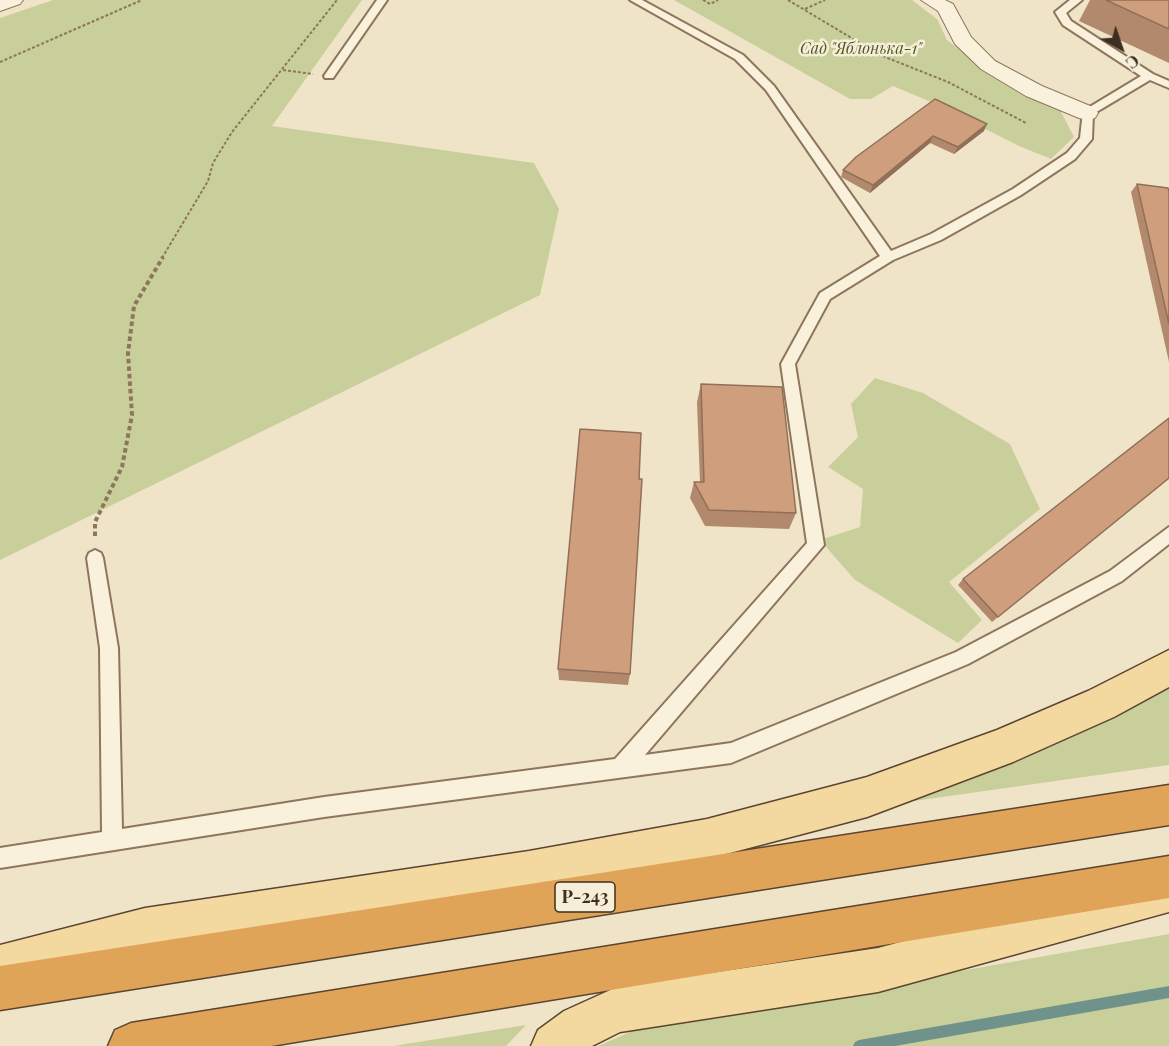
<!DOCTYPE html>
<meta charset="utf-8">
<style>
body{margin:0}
#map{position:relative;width:1169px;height:1046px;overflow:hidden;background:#f0e4c8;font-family:"Playfair Display",serif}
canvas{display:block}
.north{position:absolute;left:1091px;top:18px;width:60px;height:60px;-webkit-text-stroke:4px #f7eed8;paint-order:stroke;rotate:140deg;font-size:16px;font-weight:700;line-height:24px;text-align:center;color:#3d2e20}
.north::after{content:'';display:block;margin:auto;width:21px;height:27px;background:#3d2e20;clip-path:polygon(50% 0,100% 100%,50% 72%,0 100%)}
</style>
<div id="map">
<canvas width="1169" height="1046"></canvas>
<div class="north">С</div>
</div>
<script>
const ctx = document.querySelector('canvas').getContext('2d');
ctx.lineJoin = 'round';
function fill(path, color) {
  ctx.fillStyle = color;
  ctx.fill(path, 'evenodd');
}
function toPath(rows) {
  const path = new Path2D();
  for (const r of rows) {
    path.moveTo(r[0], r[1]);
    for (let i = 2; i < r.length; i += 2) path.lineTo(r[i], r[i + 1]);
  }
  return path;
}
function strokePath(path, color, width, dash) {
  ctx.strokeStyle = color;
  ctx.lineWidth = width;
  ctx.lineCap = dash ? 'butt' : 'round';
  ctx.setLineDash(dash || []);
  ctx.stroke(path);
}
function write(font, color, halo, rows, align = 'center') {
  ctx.font = font + ' "Playfair Display",serif';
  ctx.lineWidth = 5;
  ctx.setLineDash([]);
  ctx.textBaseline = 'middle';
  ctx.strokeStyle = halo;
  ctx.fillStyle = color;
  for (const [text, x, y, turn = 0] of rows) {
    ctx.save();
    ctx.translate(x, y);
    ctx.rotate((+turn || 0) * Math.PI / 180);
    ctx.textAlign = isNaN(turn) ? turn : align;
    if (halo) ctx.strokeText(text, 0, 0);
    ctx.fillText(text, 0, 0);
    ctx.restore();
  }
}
fill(toPath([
 [53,0,362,0,272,126,534,163,559,209,540,295,0,560,0,18],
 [674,0,912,0,937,19,947,40,982,67,1058,106,1074,137,1051,159,1019,146,936,104,893,86,871,99,850,99],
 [875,378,923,393,1010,444,1040,509,949,582,982,620,958,643,855,580,820,540,860,527,863,489,828,467,858,437,851,404],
 [1169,680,1169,765,864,808],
 [1169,934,1169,1046,598,1046,639,1028],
 [526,1025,506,1046,393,1046]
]), '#c9cf9b');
fill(toPath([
 [1169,986,1169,998,895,1046,853,1046,855,1042,859,1040,1169,986]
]), '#6f938a');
const lane = toPath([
 [377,0,387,0,333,78,325,78,324,76,377,0],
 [630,0,642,0,743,55,774,86,891,251,931,234,1013,189,1067,153,1080,138,1083,111,1141,76,1063,25,1055,12,1070,0,1082,0,1066,13,1071,21,1153,74,1169,81,1169,88,1150,80,1093,114,1092,139,1075,159,1021,195,941,240,893,260,830,299,795,364,824,545,645,755,731,743,956,652,1110,571,1169,527,1169,544,1122,581,968,664,731,763,324,817,0,868,0,848,102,832,100,648,87,558,89,553,95,550,101,553,103,558,118,648,122,829,324,797,615,759,807,543,781,364,820,293,880,256,766,90,735,59,630,0]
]);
const street = toPath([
 [0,0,23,0,20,4,0,11,0,0],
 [921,0,945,0,953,4,971,37,995,61,1042,86,1095,108,1098,113,1095,118,1087,120,1079,118,1026,96,981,69,955,44,938,11,921,0]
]);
const primary = toPath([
 [1169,650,1169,687,1114,717,1013,762,867,817,707,859,529,893,145,952,0,989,0,945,145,908,529,851,707,819,867,777,997,730,1088,691,1169,650],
 [1169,870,1169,912,878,992,620,1032,592,1046,531,1046,538,1030,564,1011,617,987,878,948,1169,870]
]);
const highway = toPath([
 [1169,785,1169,825,0,1010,0,966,1169,785],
 [1169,856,1169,898,271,1046,108,1046,115,1030,131,1023,1169,856]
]);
strokePath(lane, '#8d765c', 4);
strokePath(street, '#8d765c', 2);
strokePath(primary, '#5b4430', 3);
strokePath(highway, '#5b4430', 3);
strokePath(toPath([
 [703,0,710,4,718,0],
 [788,0,880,55,948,82,1026,123],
 [805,9,825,0],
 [0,62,142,0],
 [283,70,313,74],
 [162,258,208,181,213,163,232,132,337,0]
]), '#8d765c', 2, [3, 2]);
strokePath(toPath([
 [95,536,95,522,122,467,132,415,128,353,134,306,163,257]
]), '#8d765c', 4, [4.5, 3]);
fill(lane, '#faf1dc');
fill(street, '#faf1dc');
fill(primary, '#f3d9a0');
fill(highway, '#e0a458');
fill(toPath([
 [1090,0,1169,0,1169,63,1079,21],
 [935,99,984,131,954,154,930,143,870,193,841,177,843,170],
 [1137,184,1169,191,1169,362,1131,192],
 [701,384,796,513,789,529,705,526,690,498,694,482,700,482,697,402],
 [1169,478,992,622,958,585,963,579],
 [558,669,630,674,628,685,559,680]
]), '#b2896c');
fill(toPath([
 [987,124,984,131,954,154,958,147],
 [933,136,930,143,870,193,873,185]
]), '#916f58');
const building = toPath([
 [1106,0,1169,0,1169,29,1106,0],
 [935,99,987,124,958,147,933,136,873,185,843,170,856,157,935,99],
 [1137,184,1168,188,1169,191,1169,324,1137,184],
 [701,384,782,387,796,513,709,510,694,482,704,482,701,384],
 [1169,418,1169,478,998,617,963,579,1169,418],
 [580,429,641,433,639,479,642,479,630,674,558,669,580,429]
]);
fill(building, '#cf9f7d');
strokePath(building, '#916f58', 1.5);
write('italic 16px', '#4d5a26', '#f7eed8', [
 ["Сад \"Яблонька-1\"",861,49]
]);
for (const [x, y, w] of [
 [585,897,60]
]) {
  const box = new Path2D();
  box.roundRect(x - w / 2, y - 15, w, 30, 4.5);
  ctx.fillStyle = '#f7eed8';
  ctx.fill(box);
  strokePath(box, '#3d2e20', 1.5);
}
write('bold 18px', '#3d2e20', null, [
 ["Р-243",585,897]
]);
</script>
